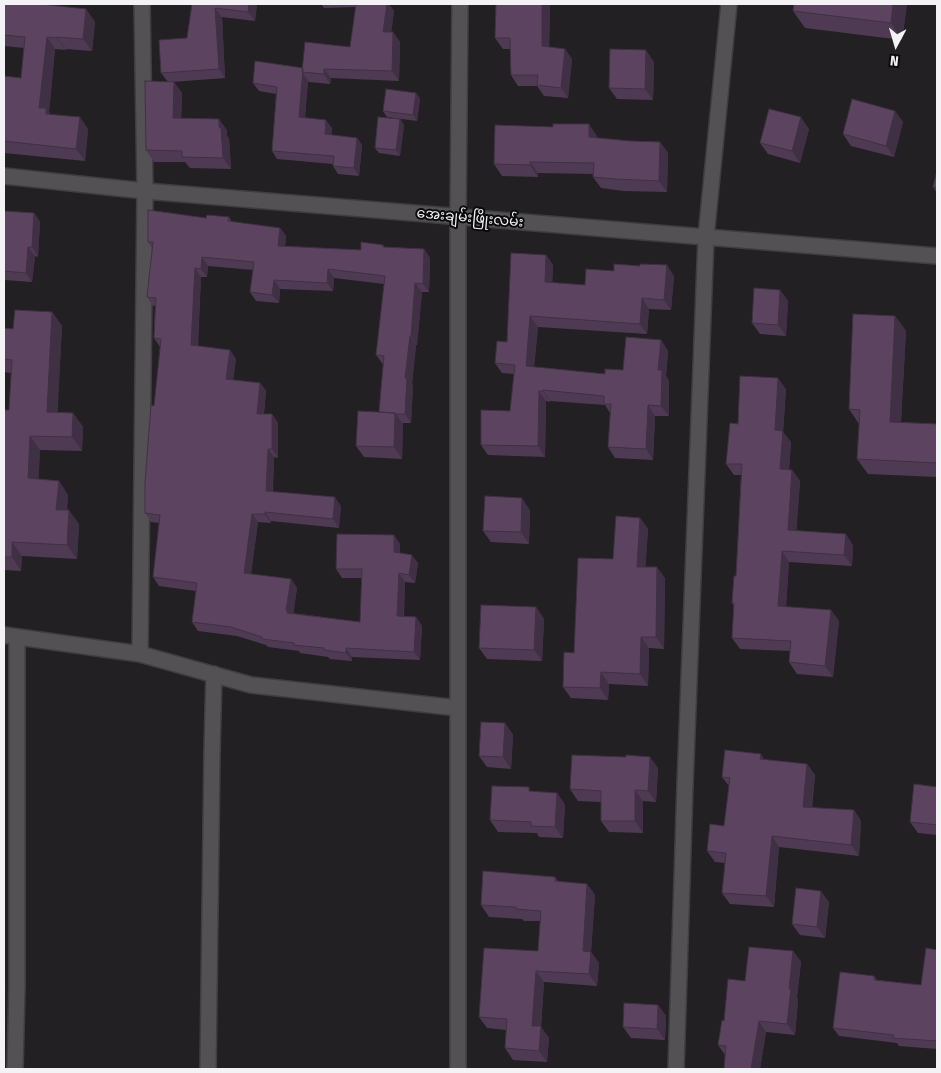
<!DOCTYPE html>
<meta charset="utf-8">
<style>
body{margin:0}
#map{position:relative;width:941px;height:1073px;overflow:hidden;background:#222023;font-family:"Fira Sans Condensed",sans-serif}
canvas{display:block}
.frame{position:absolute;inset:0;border:5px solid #f3f2f4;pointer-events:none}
.north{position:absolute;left:871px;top:20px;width:50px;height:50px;-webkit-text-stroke:4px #0b0a0b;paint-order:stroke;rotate:186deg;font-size:14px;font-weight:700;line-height:20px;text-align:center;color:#f3f2f4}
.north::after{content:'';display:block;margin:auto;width:18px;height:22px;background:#f3f2f4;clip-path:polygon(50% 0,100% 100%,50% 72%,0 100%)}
</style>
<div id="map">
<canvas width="941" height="1073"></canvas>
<div class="frame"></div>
<div class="north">N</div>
</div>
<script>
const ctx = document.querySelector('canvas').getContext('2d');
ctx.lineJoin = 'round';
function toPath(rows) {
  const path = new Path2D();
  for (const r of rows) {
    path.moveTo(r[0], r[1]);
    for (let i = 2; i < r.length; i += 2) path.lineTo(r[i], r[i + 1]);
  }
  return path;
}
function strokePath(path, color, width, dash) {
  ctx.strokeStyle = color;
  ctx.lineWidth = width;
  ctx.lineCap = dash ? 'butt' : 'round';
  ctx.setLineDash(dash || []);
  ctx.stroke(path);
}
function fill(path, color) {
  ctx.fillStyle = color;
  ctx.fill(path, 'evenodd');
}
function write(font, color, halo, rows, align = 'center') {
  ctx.font = font + ' "Fira Sans Condensed","Noto Sans Myanmar",sans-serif';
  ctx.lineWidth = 4;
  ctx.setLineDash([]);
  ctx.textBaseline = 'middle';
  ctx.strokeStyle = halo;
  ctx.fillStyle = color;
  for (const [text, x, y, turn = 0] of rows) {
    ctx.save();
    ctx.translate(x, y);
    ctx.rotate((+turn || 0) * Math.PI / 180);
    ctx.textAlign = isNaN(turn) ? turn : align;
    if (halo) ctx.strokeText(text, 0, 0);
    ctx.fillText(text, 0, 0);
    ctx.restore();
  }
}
const street = toPath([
 [4,176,145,191,937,256],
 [4,635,140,654,251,685,458,708],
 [140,654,145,191,142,4],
 [15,1069,17,986,17,637],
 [208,1069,212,752,214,674],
 [458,1069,458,217,460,4],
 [676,1069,685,785,706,237,729,4]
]);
strokePath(street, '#3f3d3f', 18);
strokePath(street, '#545155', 15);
fill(toPath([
 [4,4,86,9,95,22,92,51,66,49,66,50,55,49,49,112,50,114,88,129,85,161,4,153,4,76,21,78,24,48,4,46],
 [192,4,257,4,255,21,222,17,225,78,172,82,174,82,182,93,181,118,227,130,227,136,229,139,231,169,190,168,185,162,154,162,146,150,168,82,161,73,187,38],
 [321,4,389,4,394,11,391,32,393,32,400,42,399,81,331,78,330,84,309,82,308,81,305,118,332,128,331,135,357,138,362,145,359,176,338,174,333,166,333,164,277,159,272,151,276,94,259,91,253,83,303,68,350,47,356,7,324,8],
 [496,4,550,4,549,47,565,49,572,59,568,98,544,96,537,86,518,86,511,75,510,49,503,49,495,38],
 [907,4,902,40,805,28,793,11],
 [654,62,653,100,617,99,609,88],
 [416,93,420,99,417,121,387,117,383,111],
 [895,111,903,122,894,157,851,146,843,134],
 [400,119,404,125,400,156,379,153,375,148],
 [809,129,800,163,768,154,760,143],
 [597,136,597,138,630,141,660,142,668,153,667,192,624,191,601,188,593,177,593,174,538,173,538,177,502,176,494,164],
 [937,171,937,193,933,187],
 [4,211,34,213,40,222,38,257,35,256,32,282,4,280],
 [229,217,232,222,280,228,286,236,285,246,361,250,383,245,385,247,424,249,430,258,429,292,422,292,417,345,416,345,412,384,413,386,411,423,402,423,403,424,402,459,364,457,356,446,379,412,383,364,382,363,376,355,384,284,334,278,333,291,280,289,279,303,256,301,250,292,253,270,208,266,207,277,201,277,198,346,230,350,236,359,233,380,260,383,266,391,264,414,272,414,278,423,278,458,274,457,273,492,341,506,339,528,271,521,271,523,258,522,251,574,291,579,297,588,293,613,360,622,362,578,342,578,336,569,394,535,400,544,400,553,418,563,415,583,405,582,404,616,416,617,422,626,420,660,352,657,352,661,330,659,328,657,300,653,299,651,268,647,266,645,237,636,198,631,192,622,196,591,159,586,153,577,159,523,151,522,145,513,160,347,154,338,155,306,153,306,147,297,152,248,148,242,206,218],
 [546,255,553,265,552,283,585,285,674,276,671,310,649,309,647,334,538,327,534,367,605,374,623,370,661,340,668,351,666,376,669,381,669,416,655,416,653,460,615,458,608,447,610,413,605,405,550,401,550,402,546,401,545,457,488,455,481,445,510,411,514,374,502,373,495,363,507,342],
 [780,290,788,301,786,336,760,334,752,323],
 [52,312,62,326,57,412,73,413,83,427,82,451,40,450,38,479,59,481,68,495,67,510,79,524,77,559,22,556,21,571,4,570,4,410,9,410,11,373,4,372,4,328,13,329],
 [895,316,906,331,901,422,937,424,937,477,868,474,857,459,859,424,849,409],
 [786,389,783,432,791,442,789,470,792,470,800,481,796,531,853,545,852,566,789,562,786,607,839,621,833,677,797,674,789,662,790,651,740,649,732,638,734,606,732,603,736,576,741,475,734,475,726,464,738,424],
 [530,510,529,544,491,542,483,531],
 [640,518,648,529,645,567,665,578,664,649,649,648,648,686,609,684,608,700,571,698,563,687,613,559],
 [536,607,544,619,542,661,487,659,479,648],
 [505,723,513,735,511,769,487,767,479,756],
 [765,760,807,764,815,775,812,808,854,810,861,821,859,856,779,847,774,907,730,904,722,893,725,863,715,862,707,851,724,826,729,786,722,777],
 [658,768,656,802,643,801,643,833,609,832,601,821,601,802,578,801,570,789],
 [937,787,937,835,918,833,910,822],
 [532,792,557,793,565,805,563,838,539,837,537,833,498,832,490,820],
 [555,877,559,882,587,884,595,895,591,952,599,963,597,986,544,982,541,1027,549,1038,547,1062,513,1060,505,1048,506,1030,487,1028,479,1017,538,951,540,921,524,921,522,919,489,917,481,905],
 [829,902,825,938,800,935,792,924],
 [937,950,937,1049,899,1046,897,1043,839,1036,833,1028,874,976,877,980,921,985],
 [793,951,801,962,797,997,798,1000,795,1035,766,1032,760,1069,724,1069,725,1055,718,1045,724,1021,745,981],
 [658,1005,666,1016,665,1040,631,1038,623,1027]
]), '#4f3a53');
fill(toPath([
 [249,4,257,4,255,21,248,12],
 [384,4,389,4,394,11,390,42,383,32],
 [542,4,550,4,549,57,542,46],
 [893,4,907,4,902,40,891,23],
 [215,8,222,17,225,78,219,69],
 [86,9,95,22,92,51,83,39],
 [393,32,400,42,399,81,392,71],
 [47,37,55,49,49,112,55,121,39,108],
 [57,37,66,49,66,50,57,38],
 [565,49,572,59,568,98,561,88],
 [646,50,654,62,653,100,645,89],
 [324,69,331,78,330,84,324,74],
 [303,73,308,81,304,125,299,117],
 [174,82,182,93,181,129,173,118],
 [416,93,420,99,417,121,413,115],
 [895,111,903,122,894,157,886,146],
 [80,117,88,129,85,161,76,149],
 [801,117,809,129,800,163,792,151],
 [219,119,227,130,227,136,229,139,231,169,223,158,219,127],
 [400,119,404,125,400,156,396,150],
 [326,120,332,128,331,142,325,134],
 [589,124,597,136,597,148,589,137],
 [357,138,362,145,359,176,354,168],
 [660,142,668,153,667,192,659,181],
 [530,162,538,173,538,177,530,165],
 [34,213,40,222,38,257,32,247],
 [280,228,286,236,284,255,278,246],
 [28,247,35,256,32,282,26,273],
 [424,249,430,258,429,292,423,284],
 [546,255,553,265,552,293,545,282],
 [202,257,208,266,207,277,201,269],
 [667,265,674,276,671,310,664,300],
 [195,268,201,277,197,354,191,345],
 [328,269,334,278,333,291,327,283],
 [274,280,280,289,279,303,272,295],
 [415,283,422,292,417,345,411,336],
 [780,290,788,301,786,336,778,325],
 [642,298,649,309,647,334,640,324],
 [52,312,62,326,57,426,47,412],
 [530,316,538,327,533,376,526,366],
 [895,316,906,331,900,437,890,422],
 [410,336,416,345,412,384,413,386,411,423,405,414,405,378],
 [661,340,668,351,666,376,669,381,669,416,661,406,658,370],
 [230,350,236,359,232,388,226,379],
 [778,378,786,389,783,432,791,442,788,480,780,469,775,430],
 [260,383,266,391,263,423,257,414],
 [543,390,550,401,550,402,543,391],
 [539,391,546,401,545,457,538,446],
 [648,405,655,416,653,460,646,449],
 [73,413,83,427,82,451,72,437],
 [395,413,403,424,402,459,394,447],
 [272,414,278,423,278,458,272,449],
 [30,436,40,450,38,492,28,478],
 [268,449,274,457,272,500,266,491],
 [792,470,800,481,796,541,788,530],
 [59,481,68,495,65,524,56,510],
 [335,497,341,506,339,528,333,519],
 [522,498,530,510,529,544,521,532],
 [69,510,79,524,77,559,67,545],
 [265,512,271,521,271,523,265,514],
 [252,514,258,522,250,582,244,573],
 [640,518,648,529,645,578,637,567],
 [846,534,853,545,852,566,844,555],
 [394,535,400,544,400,560,394,552],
 [12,542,22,556,21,571,12,557],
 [782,551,789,562,785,617,778,606],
 [412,555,418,563,415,583,409,575],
 [657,567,665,578,664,649,656,637],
 [399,573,405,582,403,625,397,616],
 [291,579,297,588,293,618,293,621,286,610],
 [536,607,544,619,542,661,534,650],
 [831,610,839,621,833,677,825,666],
 [416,617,422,626,420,660,414,652],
 [641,637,649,648,648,686,640,674],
 [346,648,352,657,352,661,346,653],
 [601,672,609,684,608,700,600,688],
 [505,723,513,735,511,769,503,757],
 [761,754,768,765,760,759],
 [650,757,658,768,656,802,648,791],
 [807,764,815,775,810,818,803,807],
 [635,790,643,801,643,833,635,821],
 [557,793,565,805,563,838,555,827],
 [854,810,861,821,859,856,851,845],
 [772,836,779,847,774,907,766,896],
 [587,884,595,895,591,952,599,963,597,986,589,974,583,951],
 [821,891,829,902,825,938,817,927],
 [793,951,801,962,797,997,798,1000,795,1035,787,1024,789,989],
 [536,971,544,982,541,1027,549,1038,547,1062,539,1051,532,1026],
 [658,1005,666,1016,665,1040,657,1029],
 [759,1021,766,1032,760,1069,751,1069]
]), '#403043');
const building = toPath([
 [4,4,40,4,86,9,83,39,57,37,57,38,47,37,39,108,46,108,46,114,80,117,76,149,4,141,4,76,21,78,25,37,4,35,4,4],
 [192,4,249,4,248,12,215,8,219,69,161,73,159,40,187,38,192,4],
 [356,4,387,4,383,32,393,32,392,71,324,69,324,74,302,72,305,42,350,47,356,4],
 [496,4,542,4,542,46,565,49,561,88,537,85,538,75,511,75,510,38,495,38,496,4],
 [794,4,893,4,891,23,793,11,794,4],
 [610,49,646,50,645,89,609,88,610,49],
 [255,61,303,68,299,117,326,120,325,134,357,138,354,168,333,166,334,156,272,151,277,87,253,83,255,61],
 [145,81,174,82,173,118,219,119,219,127,221,128,223,158,182,157,182,151,146,150,145,81],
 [386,89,416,93,413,115,383,111,386,89],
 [852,99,895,111,886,146,843,134,852,99],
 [769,109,801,117,792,151,760,143,769,109],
 [378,117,400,119,396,150,375,148,378,117],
 [553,124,589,124,589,137,630,141,660,142,659,181,616,179,593,177,594,163,530,162,530,165,494,164,495,125,553,127,553,124],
 [937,171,937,188,933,187,937,171],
 [148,210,206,218,207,215,229,217,228,221,280,228,278,246,361,250,361,242,383,245,383,247,424,249,423,284,415,283,411,336,410,336,405,378,407,378,405,414,396,414,395,413,379,412,384,356,376,355,385,276,328,269,327,283,274,280,272,295,250,292,254,262,202,257,201,269,195,268,191,345,230,350,226,379,260,383,257,414,272,414,272,449,268,449,266,491,335,497,333,519,265,512,265,514,252,514,244,573,291,579,286,610,288,611,287,613,360,622,362,569,336,569,337,534,394,535,394,552,412,555,409,575,399,573,397,616,416,617,414,652,346,648,346,653,324,650,324,648,294,645,294,643,262,639,262,637,231,627,192,622,197,583,153,577,160,515,145,513,145,483,151,405,154,406,161,339,154,338,156,298,147,297,153,242,148,242,148,210],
 [4,211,34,213,32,247,28,247,26,273,4,271,4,211],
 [511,253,546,255,545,282,585,285,586,269,614,271,614,264,640,266,640,264,667,265,664,300,642,298,640,324,530,316,526,366,605,374,605,369,623,370,626,337,661,340,658,370,662,370,661,406,648,405,646,449,608,447,611,404,604,404,604,396,543,390,543,391,539,391,538,446,481,445,481,410,510,411,515,365,495,363,497,341,507,342,511,253],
 [754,288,780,290,778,325,752,323,754,288],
 [15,310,52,312,47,412,73,413,72,437,30,436,28,478,59,481,56,510,69,510,67,545,12,542,12,557,4,557,4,410,9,410,12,360,4,359,4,328,13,329,15,310],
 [853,314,895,316,890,422,937,424,937,463,857,459,860,410,849,409,853,314],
 [740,376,778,378,775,430,783,431,780,469,792,470,788,530,846,534,844,555,782,551,778,606,831,610,825,666,789,662,791,641,732,638,734,603,732,603,734,576,736,576,742,464,726,464,730,423,738,424,740,376],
 [358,411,395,413,394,447,356,446,358,411],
 [485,496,522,498,521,532,483,531,485,496],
 [616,516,640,518,637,567,657,567,656,637,641,637,640,674,601,672,600,688,563,687,564,652,574,653,578,558,613,559,616,516],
 [481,605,536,607,534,650,479,648,481,605],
 [481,722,505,723,503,757,479,756,481,722],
 [725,750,761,754,760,759,807,764,803,807,854,810,851,845,772,836,766,896,722,893,726,853,707,851,710,824,724,826,730,778,722,777,725,750],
 [572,755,626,757,626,755,650,757,648,791,635,790,635,821,601,821,601,791,570,789,572,755],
 [914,784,937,787,937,825,910,822,914,784],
 [492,786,529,787,529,791,557,793,555,827,531,826,531,822,490,820,492,786],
 [483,871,555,877,555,881,587,884,583,951,591,952,589,974,536,971,532,1026,541,1026,539,1051,505,1048,507,1019,479,1017,484,948,538,951,541,911,516,909,516,907,481,905,483,871],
 [796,888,821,891,817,927,792,924,796,888],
 [749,947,793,951,789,989,791,989,787,1024,759,1021,751,1069,724,1069,726,1046,718,1045,722,1020,724,1021,728,979,745,981,749,947],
 [926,948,937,950,937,1041,893,1038,894,1035,833,1028,840,972,874,976,874,980,921,985,926,948],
 [624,1003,658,1005,657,1029,623,1027,624,1003]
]);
fill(building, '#5c4460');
strokePath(building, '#403043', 1);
write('14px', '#f3f2f4', '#0b0a0b', [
 ["အေးချမ်းဖြိုးလမ်း",470,218,5]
]);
</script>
